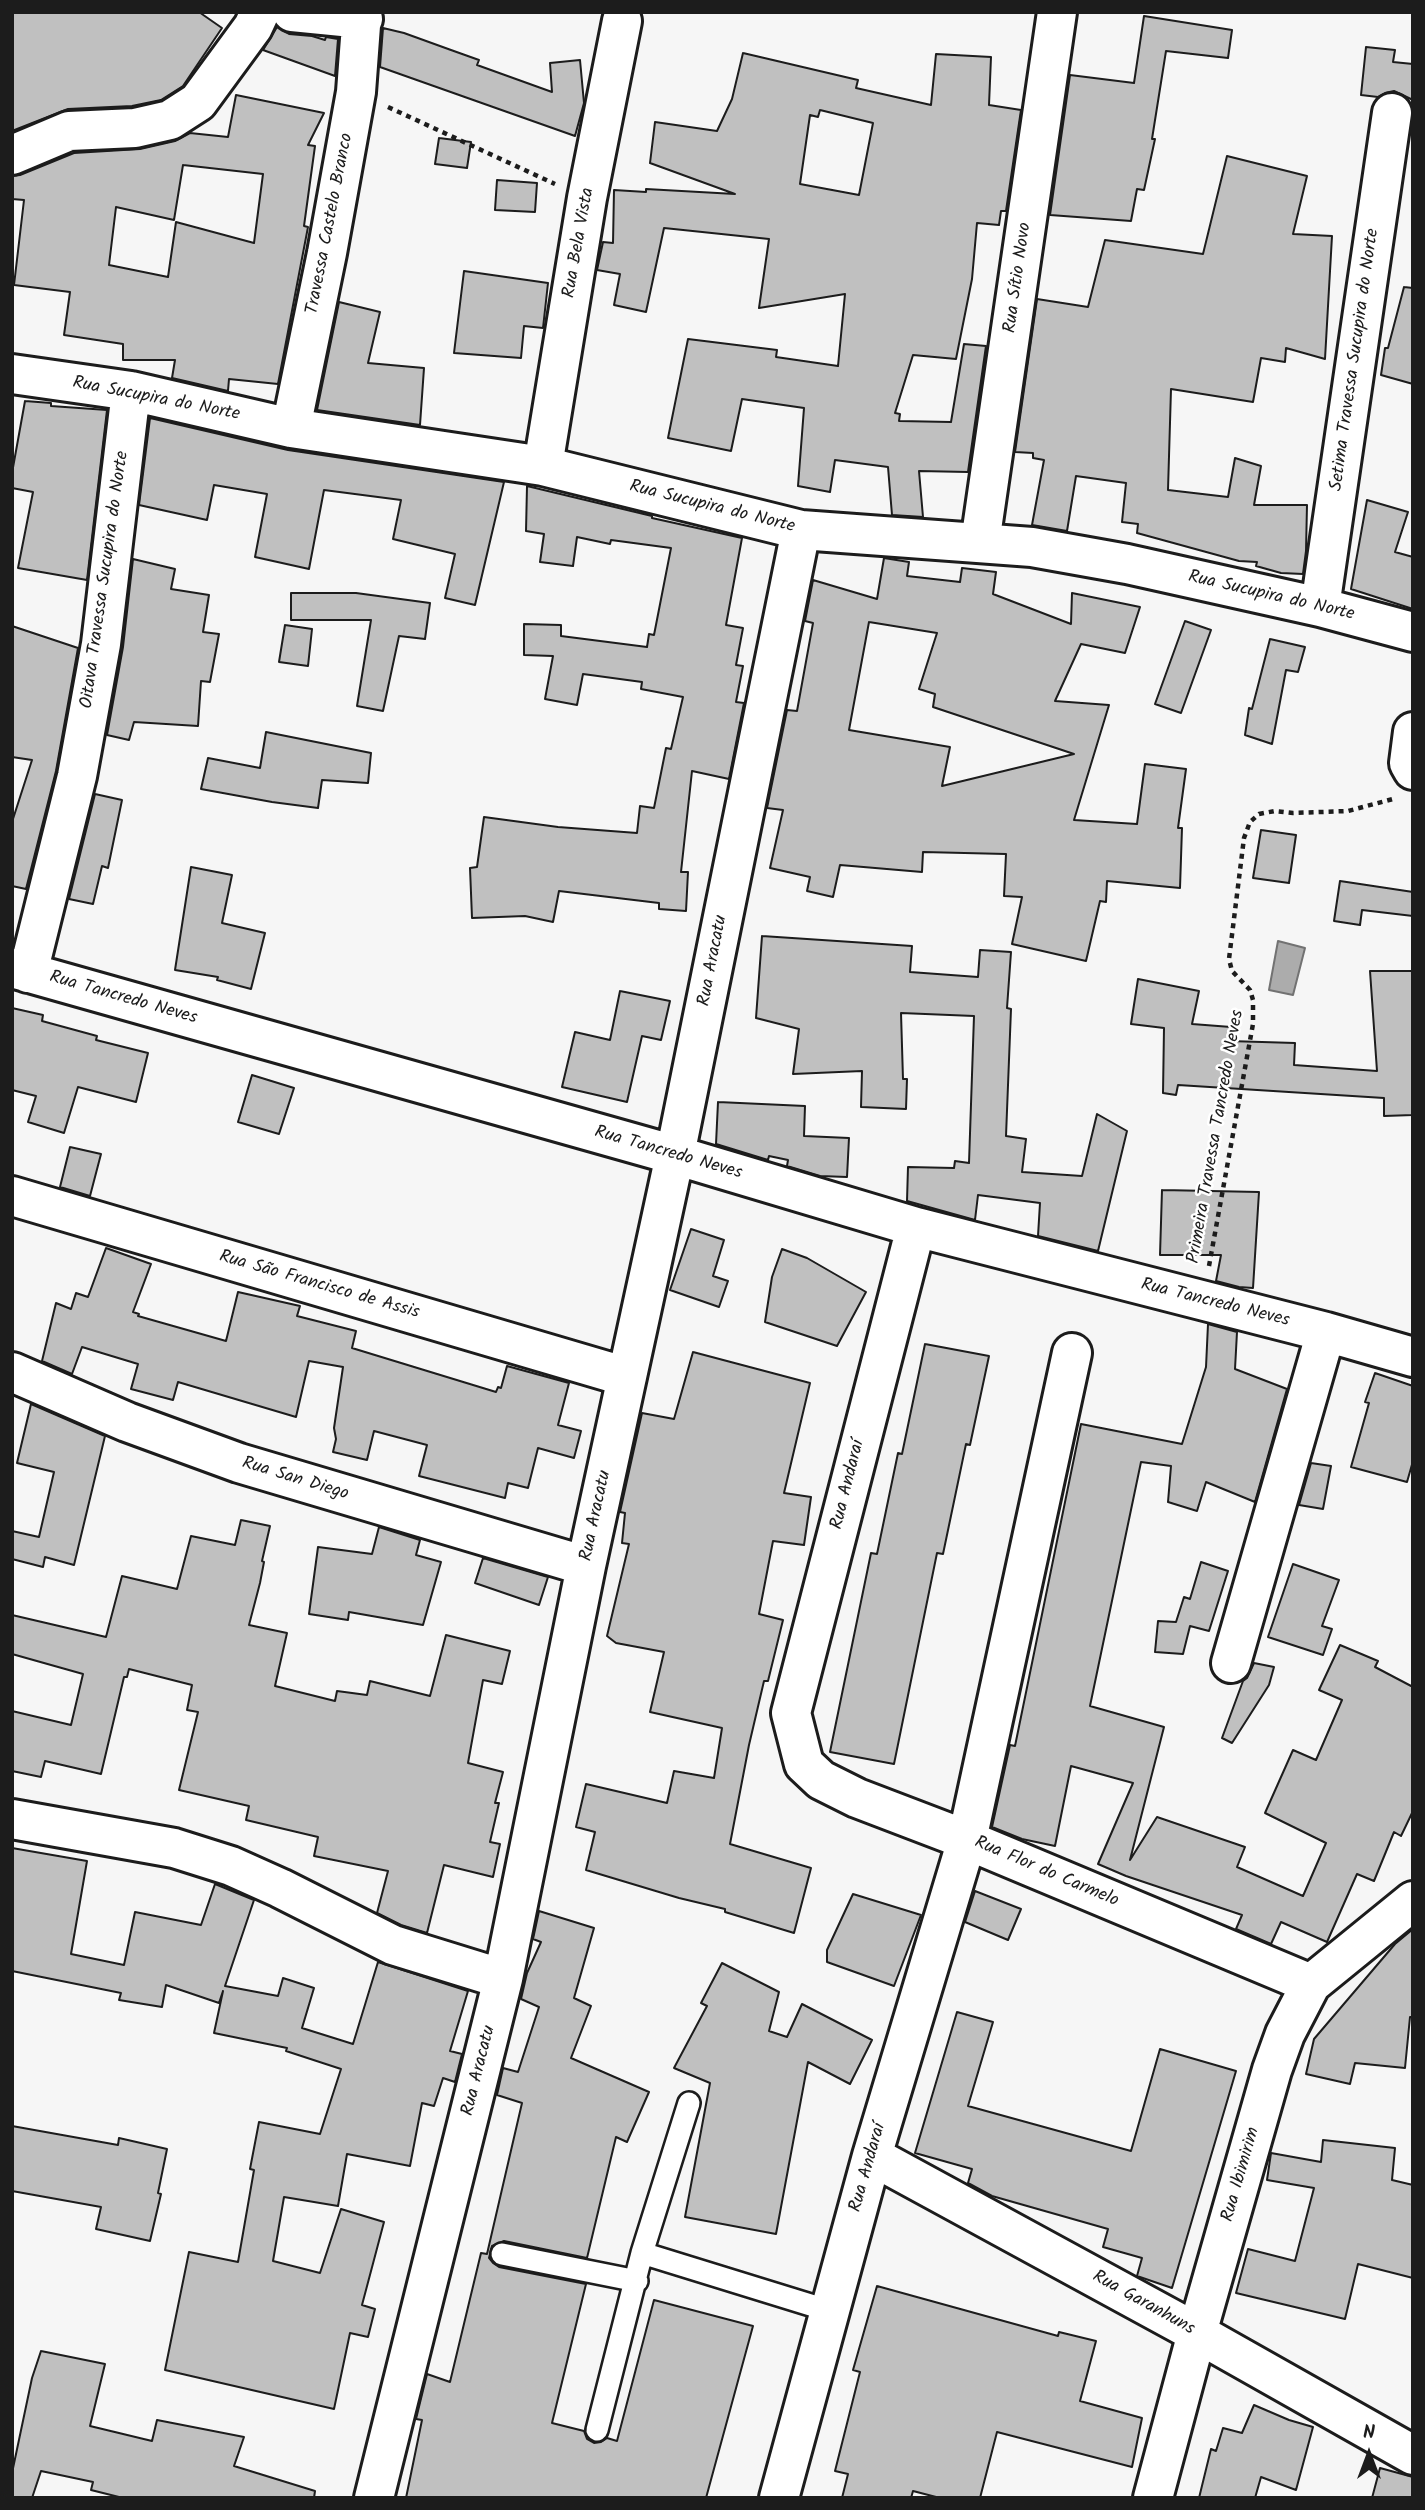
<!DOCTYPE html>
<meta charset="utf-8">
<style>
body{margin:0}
#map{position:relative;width:1425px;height:2510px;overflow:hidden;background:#f6f6f6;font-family:Kalam,sans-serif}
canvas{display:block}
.frame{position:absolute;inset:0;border:14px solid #1c1c1c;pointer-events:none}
.north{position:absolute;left:1334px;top:2419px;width:70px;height:70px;-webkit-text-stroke:5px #fff;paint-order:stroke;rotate:0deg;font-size:19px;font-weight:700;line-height:28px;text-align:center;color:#1c1c1c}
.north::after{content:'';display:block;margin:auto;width:24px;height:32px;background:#1c1c1c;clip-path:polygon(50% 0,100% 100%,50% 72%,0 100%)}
</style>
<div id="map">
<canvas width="1425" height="2510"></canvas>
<div class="frame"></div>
<div class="north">N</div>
</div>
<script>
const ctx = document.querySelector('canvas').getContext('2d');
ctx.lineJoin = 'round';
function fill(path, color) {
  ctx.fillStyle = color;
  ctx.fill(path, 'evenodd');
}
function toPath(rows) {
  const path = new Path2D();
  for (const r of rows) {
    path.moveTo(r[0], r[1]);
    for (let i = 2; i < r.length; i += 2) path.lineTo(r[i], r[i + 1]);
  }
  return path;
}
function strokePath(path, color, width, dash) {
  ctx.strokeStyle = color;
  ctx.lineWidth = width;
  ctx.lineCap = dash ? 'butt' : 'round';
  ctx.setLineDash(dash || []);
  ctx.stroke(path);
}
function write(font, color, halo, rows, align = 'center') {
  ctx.font = font + ' Kalam,sans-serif';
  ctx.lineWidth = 5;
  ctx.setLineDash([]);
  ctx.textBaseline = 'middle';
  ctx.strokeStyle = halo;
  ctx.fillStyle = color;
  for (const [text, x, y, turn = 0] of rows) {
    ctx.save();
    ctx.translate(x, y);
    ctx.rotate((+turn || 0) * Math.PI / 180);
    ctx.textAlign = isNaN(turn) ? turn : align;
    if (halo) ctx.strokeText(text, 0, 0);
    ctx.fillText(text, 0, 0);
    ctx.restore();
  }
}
const water = toPath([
 [1278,941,1305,948,1293,995,1269,990,1278,941]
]);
fill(water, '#acacac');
strokePath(water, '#727272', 2);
const building = toPath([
 [12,12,199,12,222,28,183,86,161,100,132,106,68,109,12,131,12,12],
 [1144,16,1232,30,1228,58,1166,51,1152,139,1155,139,1144,190,1137,189,1131,221,1050,215,1070,75,1134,83,1144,16],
 [277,27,289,34,312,36,325,40,326,37,338,39,335,76,263,50,277,27],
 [383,28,404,33,451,50,479,60,477,65,552,92,550,63,580,60,584,103,575,136,380,67,383,28],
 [1366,47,1395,50,1393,62,1413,64,1413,100,1394,91,1385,93,1378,97,1361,95,1366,47],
 [743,53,858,80,856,88,931,105,936,54,991,57,989,105,1021,110,1006,211,1001,211,999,225,977,223,972,279,956,359,913,355,895,413,900,414,899,421,951,422,964,344,986,346,968,472,919,471,923,517,892,515,888,467,835,460,830,492,798,486,804,408,742,399,731,451,668,438,688,339,777,350,776,357,838,366,845,294,759,308,769,239,664,228,646,312,614,305,620,274,597,270,603,242,613,243,614,190,646,192,646,189,735,194,650,163,655,122,717,131,732,99,743,53],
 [820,110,873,123,859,195,800,184,810,115,818,117,820,110],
 [236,95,324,113,308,145,315,146,304,226,308,227,278,384,229,379,228,391,172,378,175,360,123,360,123,344,64,335,70,292,14,285,24,200,12,199,12,176,20,175,74,153,140,149,175,141,190,133,228,137,236,95],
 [183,165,263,174,254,243,176,222,168,277,109,265,116,207,174,220,183,165],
 [439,138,471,142,467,168,435,164,439,138],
 [1227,156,1307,176,1293,234,1332,236,1325,359,1286,348,1285,362,1261,358,1253,402,1171,389,1168,490,1228,497,1235,458,1261,466,1254,505,1307,505,1306,551,1303,574,1281,573,1256,566,1257,562,1239,561,1137,533,1138,524,1122,522,1126,483,1076,476,1067,531,1032,525,1044,460,1033,458,1033,453,1015,452,1037,299,1088,307,1105,240,1203,254,1227,156],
 [497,180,537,183,535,212,495,210,497,180],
 [464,271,548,283,543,328,524,326,521,358,454,353,464,271],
 [1404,287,1413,288,1413,384,1381,375,1385,348,1388,348,1404,287],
 [339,302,380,312,368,363,424,368,420,425,317,410,339,302],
 [25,401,51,403,51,406,107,410,87,580,18,568,33,492,12,488,12,473,25,401],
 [150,418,288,450,504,482,475,605,445,598,455,554,393,539,401,500,324,490,309,569,255,557,267,494,214,485,207,520,139,505,150,418],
 [527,486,652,516,652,518,742,538,726,625,743,628,736,665,743,666,736,702,744,703,729,779,692,771,681,872,688,872,686,911,659,909,659,903,559,891,553,922,525,916,472,918,470,868,477,867,484,817,558,827,637,833,640,806,654,808,666,748,671,749,683,697,641,689,642,682,583,674,577,705,545,699,553,656,524,655,524,624,561,625,561,636,647,647,649,634,654,635,671,548,611,540,610,544,577,537,573,566,540,562,544,534,526,531,527,486],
 [1367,500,1408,512,1395,552,1413,557,1413,609,1351,589,1367,500],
 [884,558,909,562,907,576,960,582,962,568,996,572,993,594,1071,624,1072,593,1140,607,1125,653,1081,644,1055,701,1109,705,1074,820,1137,824,1145,764,1186,769,1178,828,1182,828,1180,888,1107,881,1106,902,1100,901,1086,961,1012,944,1022,897,1004,896,1006,854,923,852,922,872,840,865,833,897,807,891,810,877,770,868,783,810,767,808,787,710,797,711,813,623,805,621,813,580,877,599,884,558],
 [869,622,937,633,919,689,935,694,933,707,1074,754,942,786,950,747,849,730,869,622],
 [133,559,175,569,171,589,209,595,203,632,219,634,210,682,201,681,198,726,134,722,129,740,107,735,123,647,133,559],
 [291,593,356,593,430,603,425,639,399,636,383,711,357,706,371,620,291,620,291,593],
 [1185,621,1211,630,1181,713,1155,704,1185,621],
 [285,625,312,629,308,666,279,662,285,625],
 [12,626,78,648,56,771,26,889,12,886,12,822,32,760,12,757,12,626],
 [1270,639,1305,647,1298,672,1286,670,1272,744,1245,735,1249,708,1252,709,1270,639],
 [266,732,371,753,368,783,322,780,318,808,272,802,201,789,208,758,260,768,266,732],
 [95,794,122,800,108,868,102,866,93,904,69,899,95,794],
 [1261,830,1296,835,1289,883,1253,878,1261,830],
 [191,867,232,875,222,923,265,933,251,989,217,980,218,977,175,970,191,867],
 [1340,881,1413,892,1413,916,1362,910,1360,925,1334,921,1340,881],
 [762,936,912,946,910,972,978,977,980,950,1011,952,1007,1008,1011,1009,1006,1136,1026,1139,1022,1172,1082,1176,1097,1114,1127,1131,1098,1251,1038,1236,1040,1203,978,1195,975,1220,907,1201,908,1167,954,1168,955,1161,969,1163,974,1016,901,1013,903,1079,907,1079,906,1109,861,1107,862,1071,793,1074,799,1029,756,1018,762,936],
 [1370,971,1413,971,1413,1115,1384,1116,1384,1098,1178,1085,1176,1095,1163,1093,1164,1028,1131,1024,1138,979,1199,991,1192,1024,1231,1027,1229,1041,1295,1043,1294,1065,1377,1071,1370,971],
 [620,991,670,1001,661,1040,642,1036,627,1102,562,1087,575,1032,610,1040,620,991],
 [12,1008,43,1015,42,1021,97,1036,96,1040,148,1053,136,1102,78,1087,64,1133,28,1122,36,1096,12,1090,12,1008],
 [252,1075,294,1088,279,1134,238,1122,252,1075],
 [718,1102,805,1106,804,1136,849,1138,847,1177,820,1176,787,1166,788,1160,769,1156,768,1160,716,1144,718,1102],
 [70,1147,101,1154,90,1196,60,1187,70,1147],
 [1162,1190,1259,1192,1253,1288,1239,1287,1216,1281,1221,1255,1160,1255,1162,1190],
 [691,1229,724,1240,713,1276,728,1281,719,1307,670,1290,691,1229],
 [106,1248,151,1264,133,1312,139,1314,138,1316,226,1341,238,1292,300,1306,297,1316,356,1331,352,1348,496,1392,498,1387,501,1388,507,1366,569,1383,558,1425,581,1431,574,1458,538,1448,528,1488,508,1483,505,1498,419,1476,427,1445,374,1431,367,1460,333,1452,336,1439,334,1428,343,1367,309,1361,296,1417,178,1382,173,1400,131,1389,138,1364,82,1347,72,1374,42,1361,56,1303,71,1309,76,1293,88,1297,106,1248],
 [782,1249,807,1258,866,1292,837,1346,765,1322,772,1277,782,1249],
 [1208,1324,1237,1332,1235,1369,1287,1389,1255,1502,1206,1482,1197,1511,1168,1502,1171,1466,1141,1462,1090,1706,1164,1727,1130,1860,1157,1817,1245,1847,1237,1867,1303,1896,1326,1843,1265,1813,1293,1750,1316,1760,1342,1700,1319,1690,1340,1645,1378,1661,1375,1667,1413,1687,1413,1811,1401,1836,1394,1832,1374,1881,1357,1874,1327,1942,1281,1922,1271,1944,1236,1929,1242,1915,1126,1876,1098,1864,1133,1783,1071,1766,1055,1846,1022,1839,992,1827,1010,1745,1015,1746,1081,1424,1182,1444,1206,1367,1208,1324],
 [925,1344,989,1356,970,1445,966,1444,943,1554,937,1553,894,1764,830,1752,871,1553,877,1554,898,1453,902,1454,925,1344],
 [693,1352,810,1383,784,1493,811,1497,804,1545,773,1541,759,1614,783,1620,768,1681,764,1681,749,1745,730,1844,811,1868,794,1933,725,1912,725,1909,679,1898,586,1870,595,1832,576,1827,586,1784,667,1803,674,1771,714,1778,722,1728,650,1712,664,1652,616,1643,607,1636,629,1544,622,1543,625,1513,620,1512,642,1413,674,1419,693,1352],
 [1375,1373,1413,1386,1413,1461,1407,1482,1351,1467,1369,1403,1365,1402,1375,1373],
 [31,1404,105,1436,74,1565,45,1557,43,1567,12,1559,12,1531,39,1537,54,1472,17,1463,31,1404],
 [1311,1463,1331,1466,1323,1509,1299,1505,1311,1463],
 [241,1520,270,1526,262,1561,264,1562,260,1583,249,1625,287,1633,275,1686,335,1701,337,1691,367,1695,370,1681,430,1696,446,1635,510,1651,502,1684,483,1680,468,1763,503,1772,495,1803,499,1803,490,1842,500,1844,493,1877,444,1865,427,1933,401,1925,377,1913,388,1871,314,1856,318,1837,246,1820,249,1806,179,1790,198,1712,187,1710,192,1685,129,1669,127,1677,124,1677,101,1774,45,1761,41,1777,12,1771,12,1711,71,1725,83,1674,12,1654,12,1615,106,1637,122,1576,177,1589,191,1536,235,1545,241,1520],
 [379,1527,420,1540,416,1555,441,1562,423,1625,349,1612,348,1620,309,1614,318,1547,372,1554,379,1527],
 [483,1558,548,1577,539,1605,475,1583,483,1558],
 [1201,1562,1228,1571,1209,1631,1190,1626,1183,1654,1155,1652,1158,1621,1176,1622,1184,1597,1190,1599,1201,1562],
 [1293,1564,1339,1580,1322,1626,1332,1629,1323,1655,1268,1637,1293,1564],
 [1254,1663,1274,1667,1269,1685,1232,1743,1222,1738,1243,1681,1247,1678,1254,1663],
 [12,1848,87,1861,71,1954,124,1965,135,1912,201,1925,215,1884,254,1900,225,1986,278,1996,283,1978,314,1988,302,2028,353,2044,378,1962,468,1991,450,2051,462,2054,455,2082,443,2078,434,2106,422,2103,410,2166,347,2154,338,2206,284,2197,273,2261,320,2273,341,2209,384,2222,362,2305,375,2309,368,2337,350,2333,334,2409,165,2370,189,2252,238,2262,254,2170,250,2169,259,2122,320,2134,341,2069,286,2051,287,2048,214,2033,223,1991,219,2003,166,1985,162,2007,119,2000,121,1993,12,1971,12,1848],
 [975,1891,1021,1909,1008,1940,965,1922,975,1891],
 [853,1894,921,1915,894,1986,827,1962,827,1950,853,1894],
 [539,1911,594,1928,574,1998,591,2006,571,2058,649,2092,627,2142,616,2137,587,2258,504,2241,492,2246,489,2258,493,2263,499,2267,586,2284,552,2423,584,2431,587,2439,594,2443,601,2442,607,2438,617,2441,654,2300,753,2326,706,2498,406,2498,422,2420,416,2419,427,2374,450,2382,481,2253,487,2254,522,2103,497,2095,503,2068,518,2072,539,2007,521,1999,527,1973,541,1942,533,1939,539,1911],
 [1413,1929,1413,2017,1410,2017,1405,2068,1355,2063,1350,2084,1306,2074,1314,2039,1395,1944,1413,1929],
 [722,1963,779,1992,769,2031,787,2037,802,2004,872,2040,850,2084,808,2062,776,2234,685,2217,710,2083,674,2068,707,2006,701,2003,722,1963],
 [957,2012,993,2022,968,2106,1131,2151,1160,2049,1236,2071,1172,2288,1137,2276,1142,2258,1103,2247,1108,2229,992,2196,968,2183,972,2169,915,2153,957,2012],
 [12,2126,118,2145,119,2138,167,2149,158,2193,161,2194,150,2241,96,2229,101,2207,12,2191,12,2126],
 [1323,2140,1395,2148,1392,2180,1413,2185,1413,2278,1358,2264,1345,2319,1236,2293,1248,2249,1295,2261,1314,2188,1267,2180,1271,2153,1321,2162,1323,2140],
 [877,2286,1058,2336,1059,2332,1096,2341,1080,2401,1142,2418,1132,2467,997,2432,980,2498,940,2498,913,2491,911,2498,842,2498,848,2474,835,2471,860,2372,853,2370,877,2286],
 [41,2351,105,2364,90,2426,152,2441,157,2420,244,2437,234,2466,315,2491,314,2498,123,2498,91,2490,93,2482,41,2471,32,2498,12,2498,12,2473,32,2378,41,2351],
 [1254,2405,1289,2420,1313,2427,1296,2490,1261,2477,1255,2498,1199,2498,1211,2449,1216,2451,1223,2428,1242,2433,1254,2405],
 [1380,2468,1413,2477,1413,2498,1372,2498,1380,2468]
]);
fill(building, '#c0c0c0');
strokePath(building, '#1c1c1c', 2);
const service = toPath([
 [642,2253,830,2311],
 [502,2254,637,2281],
 [597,2430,642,2253,689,2103]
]);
const minor = toPath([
 [292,12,363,19],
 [12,155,69,131,135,128,170,120,198,102,253,27,260,12],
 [12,374,131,391,291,428,543,466,801,530,1032,547,1127,564,1320,607,1413,632],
 [291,428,327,253,356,92,362,12],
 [543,466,587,198,622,21],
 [980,543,1057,12],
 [1320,607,1392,113],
 [1413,732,1409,763,1413,770],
 [12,968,675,1155,916,1227,1326,1332,1413,1357],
 [28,973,77,776,101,644,131,391],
 [12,1196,627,1377],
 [916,1227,791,1713,804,1764,821,1780,857,1798,967,1840,1311,1984],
 [12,1372,127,1422,239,1463,586,1566],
 [1231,1663,1326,1332],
 [12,1819,174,1848,231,1866,280,1888,393,1945,503,1979],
 [872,2156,1197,2333,1413,2455],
 [374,2498,503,1979,586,1566,675,1155,801,530],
 [779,2498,872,2156,967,1840,1072,1353],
 [1153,2498,1197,2333,1272,2070,1285,2034,1311,1984,1413,1901]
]);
strokePath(service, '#1c1c1c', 26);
strokePath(minor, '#1c1c1c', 44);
strokePath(toPath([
 [388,107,555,184],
 [1209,1266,1253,1024,1253,1000,1250,990,1232,971,1229,959,1244,838,1250,822,1259,814,1275,811,1293,813,1348,811,1393,799]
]), '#1c1c1c', 4.5, [5, 5]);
strokePath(service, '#fff', 21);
strokePath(minor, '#fff', 38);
write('18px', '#1c1c1c', '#fff', [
 ["Travessa Castelo Branco",331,224,-79],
 ["Rua Bela Vista",580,243,-80],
 ["Rua Sítio Novo",1019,278,-82],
 ["Setima Travessa Sucupira do Norte",1356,360,-82],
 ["Rua Sucupira do Norte",156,400,11],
 ["Rua Sucupira do Norte",712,508,14],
 ["Oitava Travessa Sucupira do Norte",106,580,-82],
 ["Rua Sucupira do Norte",1271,597,13],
 ["Rua Aracatu",714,961,-79],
 ["Rua Tancredo Neves",123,999,16],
 ["Primeira Travessa Tancredo Neves",1217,1137,-80],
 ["Rua Tancredo Neves",668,1154,16],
 ["Rua São Francisco de Assis",319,1286,16],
 ["Rua Tancredo Neves",1215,1304,14],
 ["Rua San Diego",295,1480,17],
 ["Rua Andaraí",849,1485,-76],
 ["Rua Aracatu",597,1516,-78],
 ["Rua Flor do Carmelo",1046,1873,23],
 ["Rua Aracatu",480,2071,-76],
 ["Rua Andaraí",869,2168,-74],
 ["Rua Ibimirim",1242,2175,-74],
 ["Rua Garanhuns",1143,2304,29]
]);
</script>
